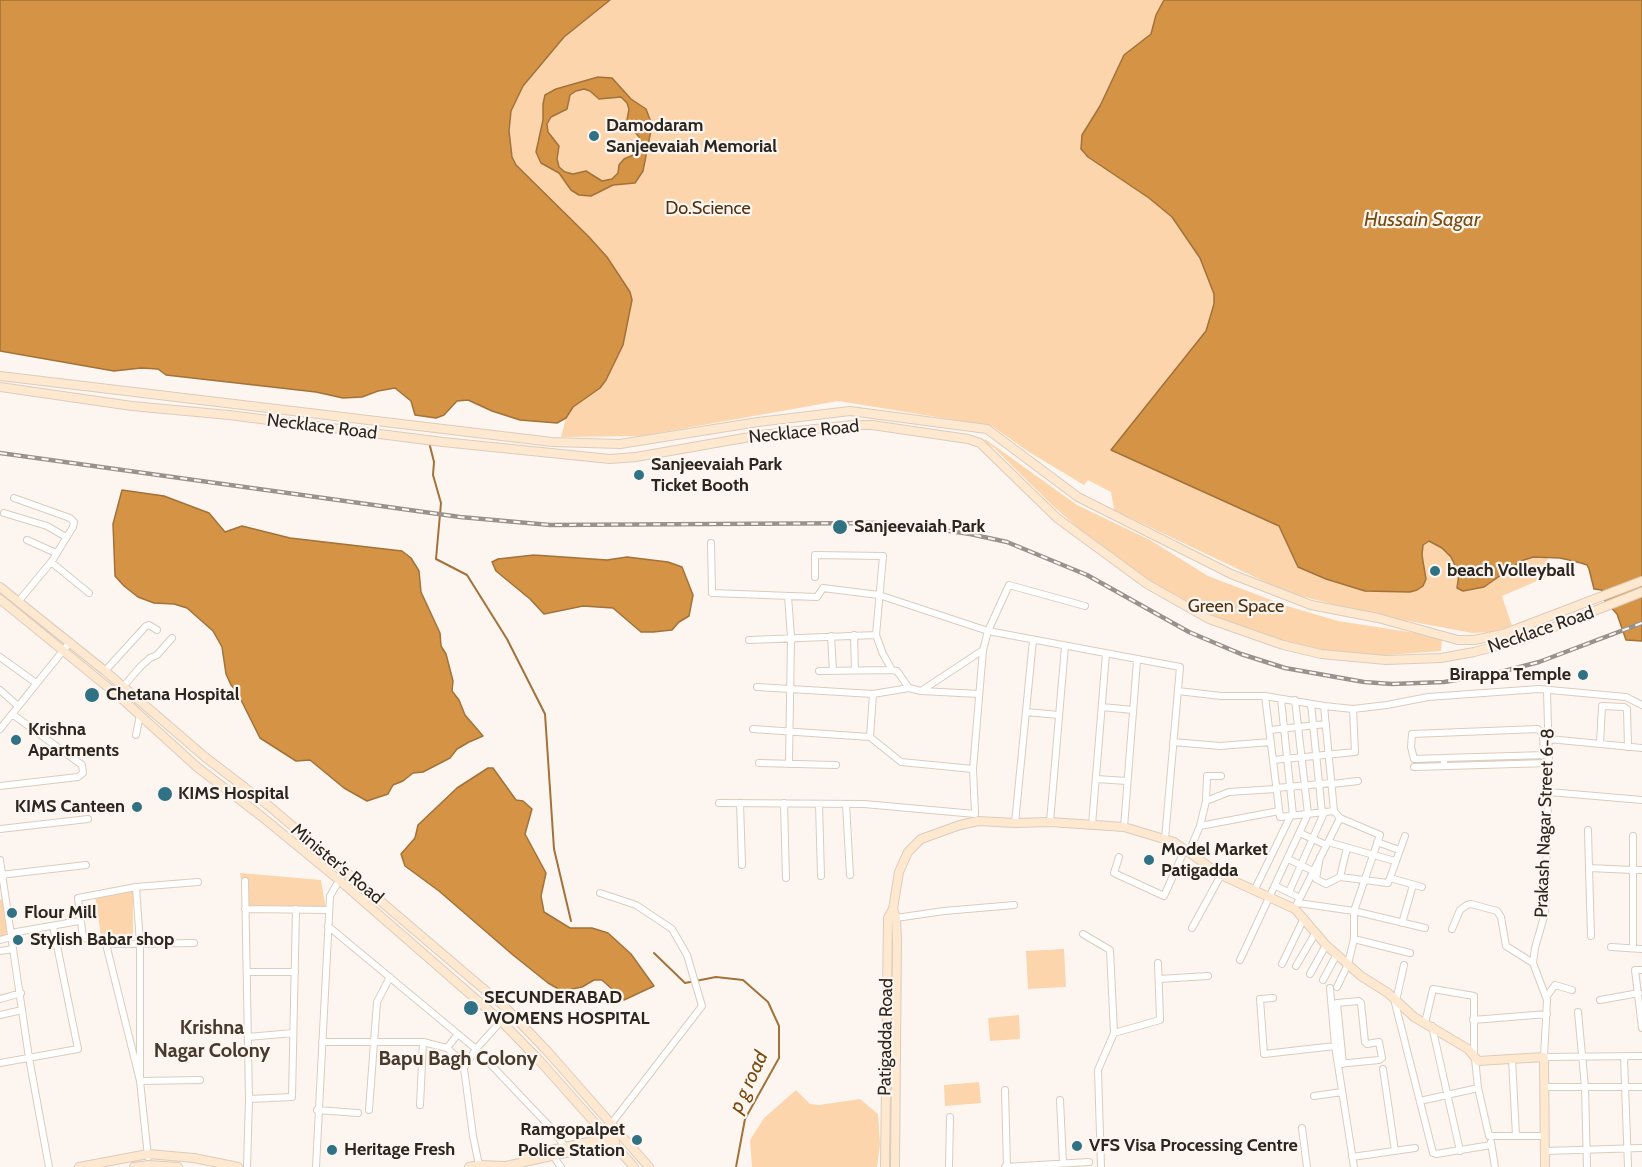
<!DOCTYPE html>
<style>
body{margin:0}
canvas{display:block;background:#fdf6f0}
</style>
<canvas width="1642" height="1167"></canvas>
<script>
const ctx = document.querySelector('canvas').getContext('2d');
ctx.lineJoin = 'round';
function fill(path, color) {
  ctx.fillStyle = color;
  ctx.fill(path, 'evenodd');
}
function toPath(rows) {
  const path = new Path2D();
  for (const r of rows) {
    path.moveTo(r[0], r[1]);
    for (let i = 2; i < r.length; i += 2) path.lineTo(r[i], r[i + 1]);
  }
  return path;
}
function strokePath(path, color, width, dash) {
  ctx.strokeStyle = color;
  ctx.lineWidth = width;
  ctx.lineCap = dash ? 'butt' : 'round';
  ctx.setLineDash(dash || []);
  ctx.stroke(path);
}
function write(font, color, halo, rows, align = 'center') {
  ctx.font = font + ' Cabin,sans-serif';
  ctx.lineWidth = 4.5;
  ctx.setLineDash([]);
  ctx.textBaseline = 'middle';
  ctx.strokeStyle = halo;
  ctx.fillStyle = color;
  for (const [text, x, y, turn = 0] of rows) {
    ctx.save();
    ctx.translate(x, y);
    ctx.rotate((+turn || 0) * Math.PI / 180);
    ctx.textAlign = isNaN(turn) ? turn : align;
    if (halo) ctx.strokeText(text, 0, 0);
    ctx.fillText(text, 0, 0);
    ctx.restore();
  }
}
fill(toPath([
 [610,0,1164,0,1156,15,1151,34,1124,55,1100,106,1082,135,1081,149,1084,154,1149,198,1172,217,1200,258,1214,294,1214,304,1206,331,1111,450,1280,526,1298,567,1426,579,1422,555,1423,545,1429,541,1442,548,1451,557,1459,574,1457,588,1463,591,1484,587,1521,561,1533,557,1547,558,1556,573,1502,596,1512,626,1491,632,1472,633,1366,613,1286,592,1114,510,1111,492,1088,480,1084,485,1029,452,992,426,838,401,641,436,561,437,566,418,573,407,600,388,606,380,610,370,630,292,607,257,589,237,516,165,512,157,509,131,511,111,523,87,564,37],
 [985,439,1077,505,1150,540,1208,576,1287,606,1338,621,1422,634,1442,640,1441,651,1373,656,1322,651,1289,644,1214,617,1164,590,1094,542,1053,506,994,448,985,442],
 [240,873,321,880,326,910,247,910],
 [133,888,133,945,103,949,95,896],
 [2,899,9,940,0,941,0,900],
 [1064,949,1066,987,1028,989,1026,951],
 [1019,1015,1020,1039,990,1041,988,1018],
 [979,1082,981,1103,945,1106,944,1085],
 [796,1090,810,1104,819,1105,860,1099,878,1114,880,1144,877,1167,752,1167,750,1140,764,1118]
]), '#fcd5ad');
const water = toPath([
 [0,0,610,0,564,37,523,86,511,111,509,131,512,157,516,165,589,237,607,257,630,292,632,300,623,345,606,380,600,388,573,407,566,418,557,423,520,420,492,411,468,400,457,401,444,415,436,418,415,415,411,401,395,388,378,391,362,397,343,398,316,392,166,375,158,369,141,368,114,371,0,351,0,0],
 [1164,0,1642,0,1642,641,1626,640,1617,614,1604,600,1602,590,1594,589,1589,569,1587,565,1581,563,1560,558,1533,557,1521,561,1484,587,1463,591,1457,588,1459,574,1451,557,1442,548,1429,541,1423,545,1422,555,1426,579,1423,586,1417,590,1410,592,1365,591,1326,579,1298,567,1279,526,1111,450,1206,331,1214,304,1214,294,1200,258,1172,217,1149,198,1088,157,1081,149,1082,135,1100,106,1124,55,1151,34,1156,15,1164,0],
 [598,77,612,78,631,99,646,109,652,125,643,171,635,183,613,185,591,196,579,195,571,190,559,173,541,163,536,152,543,120,543,104,545,95,556,89,598,77],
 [584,89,590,91,599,99,621,97,627,103,629,109,627,120,629,125,639,137,640,149,636,154,624,159,619,165,618,173,612,179,602,181,586,171,573,174,565,172,559,167,557,159,559,146,548,132,547,124,551,117,567,109,570,95,576,91,584,89],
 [122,490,164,496,209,513,225,532,242,526,290,538,402,551,411,558,419,571,421,592,440,633,441,646,446,654,453,681,452,691,459,700,465,715,483,736,469,742,457,749,450,758,423,772,413,773,403,781,393,785,388,794,367,801,344,788,310,760,296,761,260,738,237,692,231,685,226,674,222,647,213,631,187,608,174,604,154,603,138,597,124,586,115,576,113,524,122,490],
 [534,555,607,560,627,557,668,562,682,567,693,595,689,616,679,622,672,630,653,632,641,632,613,608,583,606,544,614,530,599,496,571,492,562,498,559,534,555],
 [488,768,493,768,516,800,523,801,532,809,525,834,546,873,541,896,544,912,570,928,592,928,608,933,631,954,654,986,624,1000,602,980,594,980,582,987,562,991,548,983,513,955,439,891,405,866,401,854,415,838,418,825,457,788,488,768]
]);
fill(water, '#d59345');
strokePath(water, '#a2723a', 1.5);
strokePath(toPath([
 [429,442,434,462,433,475,441,503,436,559,467,575,507,639,545,714,554,849,571,921],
 [654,953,685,983,716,977,743,980,768,1002,779,1026,779,1058,745,1119,736,1167]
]), '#a2723a', 2);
const street = toPath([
 [14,498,70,518,74,522,73,527,52,561,18,602],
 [4,513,47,526,66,537],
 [27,540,56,553],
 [711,543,712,593,817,597,823,588,879,595,988,631,1180,667,1165,839],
 [51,562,89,593],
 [815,577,815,555,883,556,876,635,883,654,892,670,897,671,909,688],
 [788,596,791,637,789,764],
 [854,635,855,670],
 [831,636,833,671],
 [749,640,876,635],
 [0,657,36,683],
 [105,671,146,626,149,625,157,630],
 [819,671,892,670],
 [123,687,140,667,150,658,157,655,172,638],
 [757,687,873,694],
 [0,690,18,706],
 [1547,690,1549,763,1545,913,1535,948,1533,963,1547,1000,1544,1057,1642,1056],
 [921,691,979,694],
 [1178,691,1221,696,1265,696,1324,706,1353,709,1387,705,1428,697,1539,689,1626,697,1642,705],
 [1265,696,1280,817,1334,811,1340,818,1380,835,1354,911,1354,939,1348,964,1337,987],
 [1281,699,1293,815],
 [1311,704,1322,813],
 [1324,706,1334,811],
 [1102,707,1133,710],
 [1026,712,1059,715],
 [0,729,70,642],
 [753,729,870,737,901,762,973,769],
 [1270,730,1326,724],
 [136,735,140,715],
 [870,737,873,694,909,688,921,691,983,650],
 [1549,739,1642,748],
 [1173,742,1220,746,1271,742],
 [1600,744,1602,706,1624,707,1627,709,1628,747],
 [1443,758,1414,759,1411,747,1412,734,1538,729,1543,734,1544,755],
 [1273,760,1355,752,1353,709],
 [1444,762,1443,758,1546,755],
 [759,763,836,765],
 [1414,767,1549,763],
 [1096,779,1127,781],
 [1332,784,1358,781],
 [0,786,78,777,83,773,82,765,12,714],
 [1276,788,1331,783],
 [1549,792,1642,800],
 [1206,801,1207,776,1221,776],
 [719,803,864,804,975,814],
 [740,803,742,865],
 [784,803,786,878],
 [819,804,821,876],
 [846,804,850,875],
 [975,813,973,769,983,650,988,631,1009,585,1085,606],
 [1050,822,1065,646],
 [1015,823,1033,640],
 [1092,825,1106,654],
 [1200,826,1279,811],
 [1124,827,1137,661],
 [0,829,88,819],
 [1588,830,1589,868],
 [1300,833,1326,845],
 [1633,836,1633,870,1642,870],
 [1328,842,1395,861],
 [1377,842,1399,850],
 [1189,852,1200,826,1206,801,1229,792,1276,789],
 [1119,857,1114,873,1164,896,1185,849],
 [1320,857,1316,879,1326,884,1340,877,1388,883,1390,878,1422,887],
 [1288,859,1313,871],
 [0,860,29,1058,49,1167],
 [0,875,86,865],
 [1340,877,1347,848],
 [1390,878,1405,836],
 [245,881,249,1099,247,1167],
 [1276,886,1300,898],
 [136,887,140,943,140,1081,148,1157],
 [1254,891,1291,815],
 [1289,892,1324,813],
 [600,893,636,905,672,929,687,955,702,1006,611,1124],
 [1298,903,1354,911,1425,928],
 [1297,904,1340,818],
 [245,909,329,910],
 [896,918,944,911,1014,905],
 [1402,923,1413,885],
 [328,926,476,1049,552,1129,565,1147],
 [1192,928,1221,875],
 [1452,929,1460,910,1467,905,1471,904,1497,911,1501,917,1506,946,1533,963],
 [11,933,79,921],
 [1083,934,1110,950,1114,1033,1098,1070,1101,1167],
 [1591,936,1589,868,1633,870,1633,948],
 [1354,939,1410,953],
 [0,940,11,937],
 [194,943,117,944,83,938,78,898,136,887,198,882],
 [106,944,140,1081,200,1080],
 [1611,947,1642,949],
 [0,951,13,949],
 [1240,960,1308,814,1295,700],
 [1282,964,1304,918],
 [1296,966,1316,932],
 [1642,970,1635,970,1642,1028],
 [247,972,295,972],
 [1310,974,1326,945],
 [1159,979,1208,976],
 [1323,980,1337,954],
 [1330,988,1335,1046,1354,1167],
 [1547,996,1555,985,1572,990],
 [1273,998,1260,999,1264,1054,1335,1046],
 [0,999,21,993],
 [1394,999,1433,1153,1436,1154,1491,1145],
 [1600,1000,1639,993],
 [1396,1001,1404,965],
 [1578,1012,1585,1087,1587,1167],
 [0,1015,22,1010],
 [1473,1020,1547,1014],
 [1425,1023,1433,989,1474,996,1474,1055],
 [1432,1026,1460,1151],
 [1114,1033,1160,1020,1158,963],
 [248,1037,293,1033],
 [322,1042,423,1042,447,1048,465,1064],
 [447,1048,458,1034],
 [1624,1057,1628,1167],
 [1475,1058,1478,1088,1489,1136,1545,1136],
 [1512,1059,1516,1136],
 [0,1063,78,1049,53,926],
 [1338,1064,1379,1060,1382,1058,1379,1042,1367,1044,1365,1042,1361,1003,1359,1001,1337,1003,1343,1064],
 [1383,1069,1395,1151],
 [1545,1087,1642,1087],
 [1005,1090,1007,1167],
 [1314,1096,1342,1092],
 [249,1099,292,1097,296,909],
 [1060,1100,1063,1163],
 [1420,1101,1478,1088],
 [420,1105,423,1042],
 [317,1110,358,1113],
 [369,1110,377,1002,390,977],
 [1302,1128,1307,1167],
 [1491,1142,1495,1167],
 [1545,1151,1642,1148],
 [553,1156,561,1167],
 [1352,1157,1415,1148],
 [479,1165,473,1136,464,1068,476,1049,501,1021],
 [316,1167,330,896,341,877],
 [949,1167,950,1117],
 [1005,1167,1089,1162]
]);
const secondary = toPath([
 [0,376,552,442,620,444,758,422,850,411,987,429,1078,497,1231,574,1311,605,1378,618,1458,640,1474,640,1503,634,1642,581],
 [0,387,132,406,229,415,443,442,610,459,636,457,761,435,852,425,872,425,968,439,980,443,1057,518,1147,584,1209,619,1283,645,1321,654,1386,660,1441,658,1474,652,1521,640,1642,592],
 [0,587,105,671,205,757,269,806,506,1008,548,1052,649,1167],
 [0,599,121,698,197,767,261,816,339,880,501,1021,539,1060,634,1167],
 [893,909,896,918,897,940,895,1167],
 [523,1156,593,1141,612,1134],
 [79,1167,148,1154,194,1158,238,1167],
 [134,1167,149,1165,178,1167],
 [469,1167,479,1165,506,1166,593,1147,615,1141],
 [885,1167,888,918,893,909,899,872,908,852,921,839,960,825,978,821,1015,823,1050,822,1124,827,1174,842,1221,875,1295,909,1326,945,1361,976,1388,993,1414,1017,1468,1049,1478,1061,1544,1057,1545,1167]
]);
strokePath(street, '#dbccbc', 8);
strokePath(secondary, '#dbccbc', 10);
strokePath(street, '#fff', 6);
strokePath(secondary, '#fee8d0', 8);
const rail = toPath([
 [0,453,460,517,550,525,875,523,922,527,970,534,1007,542,1087,575,1189,632,1241,654,1285,668,1364,682,1392,684,1444,682,1489,675,1539,662,1642,623]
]);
strokePath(rail, '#99928c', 4.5);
strokePath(rail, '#fdf6f0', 2, [7]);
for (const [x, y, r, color] of [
 [594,136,6,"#307284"],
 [639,475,6,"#307284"],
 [840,527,8,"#307284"],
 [1435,571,6,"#307284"],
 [1583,675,6,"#307284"],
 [92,695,8,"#307284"],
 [16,740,6,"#307284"],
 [165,794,8,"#307284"],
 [137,807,6,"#307284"],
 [1149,860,6,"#307284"],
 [12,913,6,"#307284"],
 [18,940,6,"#307284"],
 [471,1008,8,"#307284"],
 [637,1140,6,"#307284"],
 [1077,1146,6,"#307284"],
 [332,1150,6,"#307284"]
]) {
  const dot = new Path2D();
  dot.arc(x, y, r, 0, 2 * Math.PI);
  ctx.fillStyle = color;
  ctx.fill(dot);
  strokePath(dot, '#fdf6f0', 2);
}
write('bold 18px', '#2c2620', '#fdf6f0', [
 ["Damodaram",606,126],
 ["Sanjeevaiah Memorial",606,147],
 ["Sanjeevaiah Park",651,465],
 ["Ticket Booth",651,486],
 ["Sanjeevaiah Park",854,527],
 ["beach Volleyball",1447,571],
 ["Birappa Temple",1571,675,"right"],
 ["Chetana Hospital",106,695],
 ["Krishna",28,730],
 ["Apartments",28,751],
 ["KIMS Hospital",178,794],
 ["KIMS Canteen",125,807,"right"],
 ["Model Market",1161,850],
 ["Patigadda",1161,871],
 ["Flour Mill",24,913],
 ["Stylish Babar shop",30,940],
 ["SECUNDERABAD",484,998],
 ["WOMENS HOSPITAL",484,1019],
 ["Ramgopalpet",625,1130,"right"],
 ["Police Station",625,1151,"right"],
 ["VFS Visa Processing Centre",1089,1146],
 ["Heritage Fresh",344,1150]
], 'left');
write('18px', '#4e3211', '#fdf6f0', [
 ["Do.Science",708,209],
 ["Green Space",1236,607]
]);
write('18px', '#2c2620', '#fdf6f0', [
 ["Necklace Road",322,427,7],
 ["Necklace Road",804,432,-6],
 ["Necklace Road",1541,630,-19],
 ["Prakash Nagar Street 6-8",1545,823,-88],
 ["Minister's Road",337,864,40],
 ["Patigadda Road",886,1037,-89]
]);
write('italic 20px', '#784b11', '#fdf6f0', [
 ["Hussain Sagar",1422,220],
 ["p g road",749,1082,-65]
]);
write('bold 20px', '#473a2d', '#fdf6f0', [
 ["Krishna",212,1028],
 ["Nagar Colony",212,1051],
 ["Bapu Bagh Colony",458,1059]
]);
</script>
